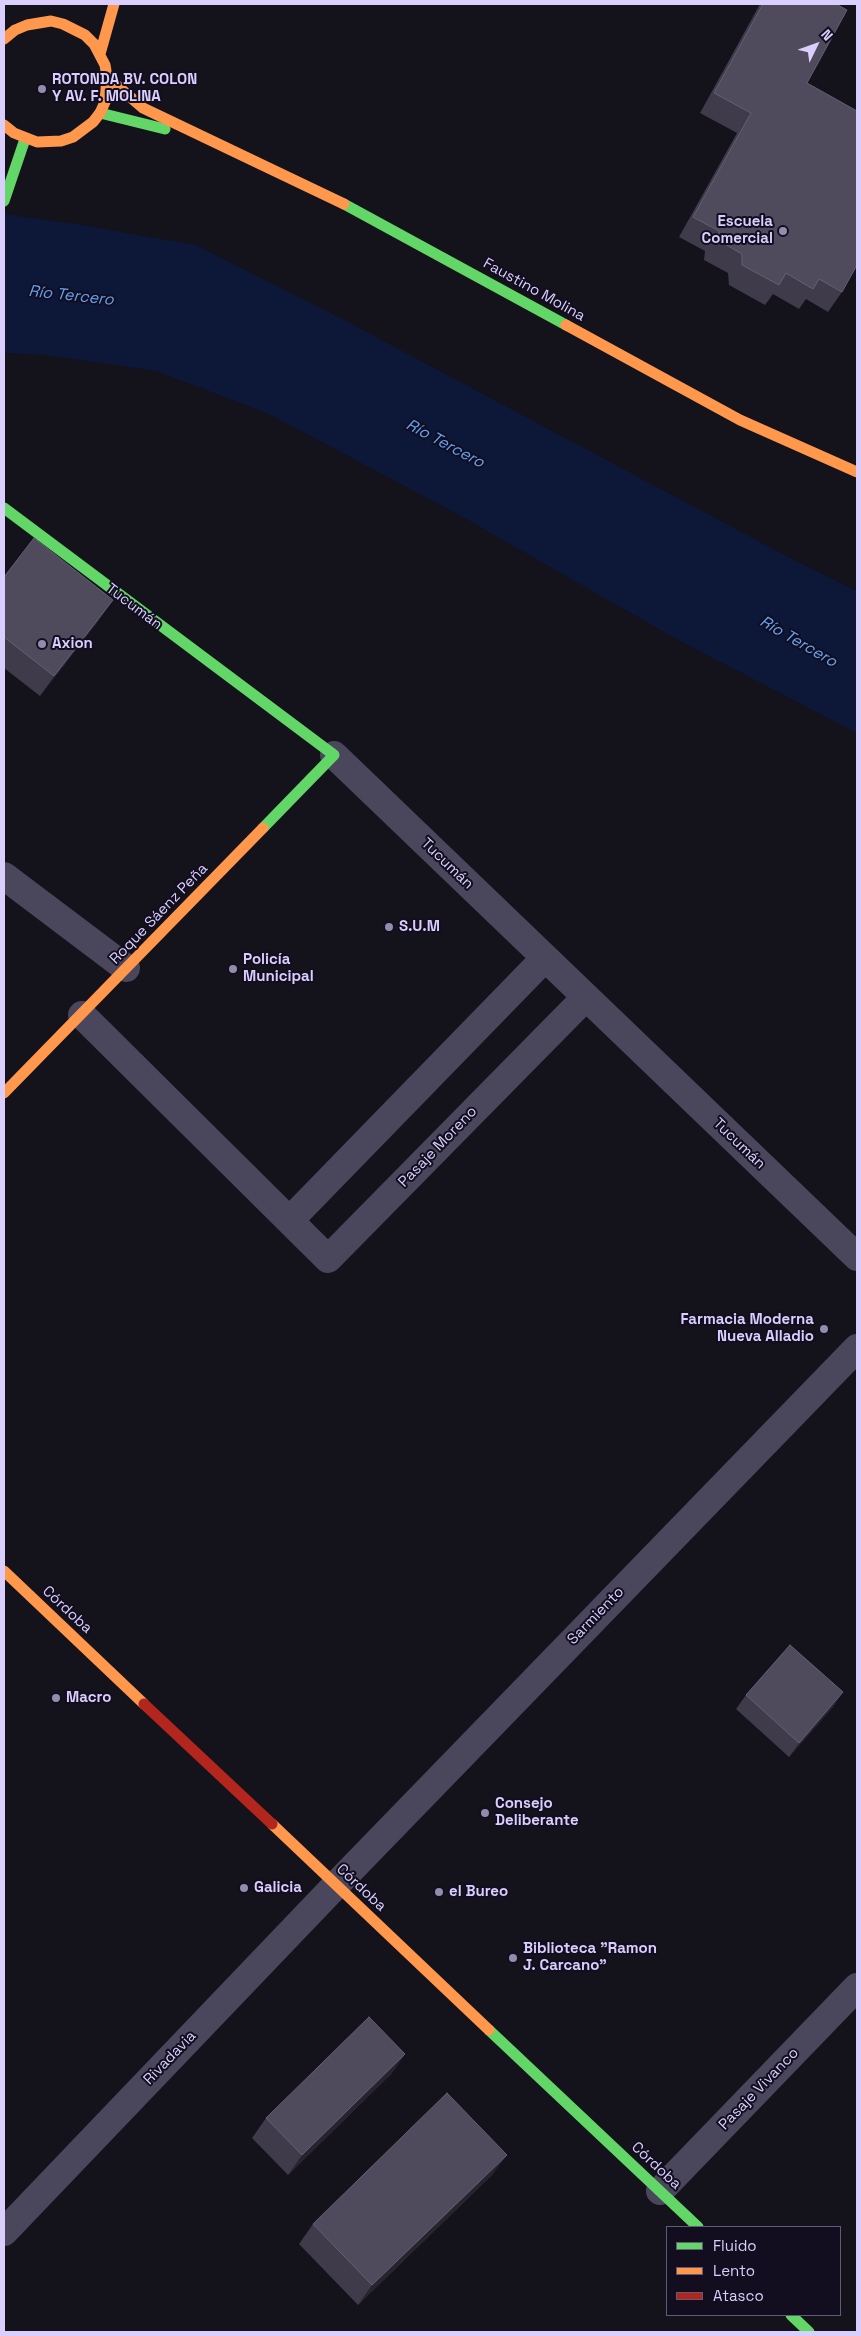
<!DOCTYPE html>
<meta charset="utf-8">
<style>
body{margin:0}
#map{position:relative;width:861px;height:2336px;overflow:hidden;background:#14121b;font-family:"Space Grotesk",sans-serif}
canvas{display:block}
.frame{position:absolute;inset:0;border:5px solid #d9cefc;pointer-events:none}
.legend{position:absolute;left:666px;top:2226px;width:175px;height:90px;box-sizing:border-box;background:#130e1f;border:1px solid #625b77;margin:0;padding:6px 9px;list-style:none;font-size:15px;color:#d9cefc}
.legend li{display:flex;align-items:center;gap:10px;height:25px}
.legend b{width:25px;border:1px solid #625b77}
.north{position:absolute;left:791px;top:20px;width:50px;height:50px;-webkit-text-stroke:4px #130e1f;paint-order:stroke;rotate:48deg;font-size:14px;font-weight:700;line-height:20px;text-align:center;color:#d9cefc}
.north::after{content:'';display:block;margin:auto;width:18px;height:22px;background:#d9cefc;clip-path:polygon(50% 0,100% 100%,50% 72%,0 100%)}
</style>
<div id="map">
<canvas width="861" height="2336"></canvas>
<div class="frame"></div>
<ul class="legend">
<li><b style="height:6px;background:#63d668"></b>Fluido</li>
<li><b style="height:6px;background:#ff974d"></b>Lento</li>
<li><b style="height:6px;background:#b3261e"></b>Atasco</li>
</ul>
<div class="north">N</div>
</div>
<script>
const ctx = document.querySelector('canvas').getContext('2d');
ctx.lineJoin = 'round';
function fill(path, color) {
  ctx.fillStyle = color;
  ctx.fill(path, 'evenodd');
}
function toPath(rows) {
  const path = new Path2D();
  for (const r of rows) {
    path.moveTo(r[0], r[1]);
    for (let i = 2; i < r.length; i += 2) path.lineTo(r[i], r[i + 1]);
  }
  return path;
}
function strokePath(path, color, width, dash) {
  ctx.strokeStyle = color;
  ctx.lineWidth = width;
  ctx.lineCap = dash ? 'butt' : 'round';
  ctx.setLineDash(dash || []);
  ctx.stroke(path);
}
function write(font, color, halo, rows, align = 'center') {
  ctx.font = font + ' "Space Grotesk",sans-serif';
  ctx.lineWidth = 4;
  ctx.setLineDash([]);
  ctx.textBaseline = 'middle';
  ctx.strokeStyle = halo;
  ctx.fillStyle = color;
  for (const [text, x, y, turn = 0] of rows) {
    ctx.save();
    ctx.translate(x, y);
    ctx.rotate((+turn || 0) * Math.PI / 180);
    ctx.textAlign = isNaN(turn) ? turn : align;
    if (halo) ctx.strokeText(text, 0, 0);
    ctx.fillText(text, 0, 0);
    ctx.restore();
  }
}
fill(toPath([
 [4,214,82,225,196,245,350,323,794,560,857,591,857,733,678,640,459,515,269,414,156,371,45,355,4,353]
]), '#0d1737');
strokePath(toPath([
 [334,755,857,1257],
 [4,876,126,968],
 [82,1015,328,1259,586,997],
 [290,1220,545,958],
 [660,2191,857,1987],
 [4,2232,336,1885,857,1348]
]), '#4a475c', 28);
strokePath(toPath([
 [100,113,165,129],
 [4,201,25,139],
 [344,204,566,325],
 [4,508,334,755,263,828],
 [489,2030,698,2227],
 [791,2315,809,2332]
]), '#63d668', 11);
strokePath(toPath([
 [4,39,15,30,27,25,51,21,63,24,85,35,94,44,105,65,107,77,105,102,100,113,93,122,73,137,61,141,37,142,14,133,4,125],
 [100,54,114,4],
 [107,77,143,108,344,204],
 [566,325,740,420,857,472],
 [4,1093,263,828],
 [4,1571,144,1704],
 [272,1824,489,2030]
]), '#ff974d', 11);
strokePath(toPath([
 [144,1704,272,1824]
]), '#b3261e', 11);
fill(toPath([
 [760,4,836,4,807,83,842,292,828,312,806,299,799,309,773,294,765,305,729,285,728,273,704,260,705,251,679,237,737,133,700,113],
 [4,577,99,620,40,696,4,668],
 [746,1695,834,1706,789,1757,736,1709],
 [405,2054,391,2074,288,2175,252,2138,266,2118],
 [493,2174,358,2305,299,2244,313,2224]
]), '#3f3b4a');
fill(toPath([
 [113,600,99,620,40,696,54,676],
 [843,1692,834,1706,789,1757,799,1743],
 [405,2054,391,2074,288,2175,302,2155],
 [507,2155,493,2174,358,2305,372,2285]
]), '#27242f');
const building = toPath([
 [763,4,836,4,847,10,807,83,857,111,857,265,842,292,819,279,813,289,786,273,779,285,742,265,742,254,718,240,719,231,693,217,751,113,714,93,763,4],
 [34,538,113,600,54,676,4,637,4,577,34,538],
 [790,1645,843,1692,799,1743,746,1695,790,1645],
 [369,2017,405,2054,302,2155,266,2118,369,2017],
 [447,2093,507,2155,372,2285,313,2224,447,2093]
]);
fill(building, '#4f4b5d');
strokePath(building, '#655f76', 1);
for (const [x, y, r, color] of [
 [42,89,5,"#948cad"],
 [783,231,5,"#948cad"],
 [42,644,5,"#948cad"],
 [389,927,5,"#948cad"],
 [233,969,5,"#948cad"],
 [824,1329,5,"#948cad"],
 [56,1698,5,"#948cad"],
 [485,1813,5,"#948cad"],
 [244,1888,5,"#948cad"],
 [439,1892,5,"#948cad"],
 [513,1958,5,"#948cad"]
]) {
  const dot = new Path2D();
  dot.arc(x, y, r, 0, 2 * Math.PI);
  ctx.fillStyle = color;
  ctx.fill(dot);
  strokePath(dot, '#130e1f', 2);
}
write('bold 15px', '#d9cefc', '#130e1f', [
 ["ROTONDA BV. COLON",52,80],
 ["Y AV. F. MOLINA",52,97],
 ["Escuela",773,222,"right"],
 ["Comercial",773,239,"right"],
 ["Axion",52,644],
 ["S.U.M",399,927],
 ["Policía",243,960],
 ["Municipal",243,977],
 ["Farmacia Moderna",814,1320,"right"],
 ["Nueva Alladio",814,1337,"right"],
 ["Macro",66,1698],
 ["Consejo",495,1804],
 ["Deliberante",495,1821],
 ["Galicia",254,1888],
 ["el Bureo",449,1892],
 ["Biblioteca \"Ramon",523,1949],
 ["J. Carcano\"",523,1966]
], 'left');
write('15px', '#d9cefc', '#130e1f', [
 ["Faustino Molina",534,290,29],
 ["Tucumán",134,607,37],
 ["Tucumán",447,864,44],
 ["Roque Sáenz Peña",159,914,-46],
 ["Tucumán",739,1144,44],
 ["Pasaje Moreno",438,1147,-46],
 ["Córdoba",67,1610,43],
 ["Sarmiento",596,1616,-46],
 ["Córdoba",361,1888,43],
 ["Rivadavia",170,2058,-46],
 ["Pasaje Vivanco",759,2089,-46],
 ["Córdoba",656,2166,43]
]);
write('italic 16px', '#62a2f7', '#130e1f', [
 ["Río Tercero",71,296,6],
 ["Río Tercero",445,444,28],
 ["Río Tercero",798,642,30]
]);
</script>
